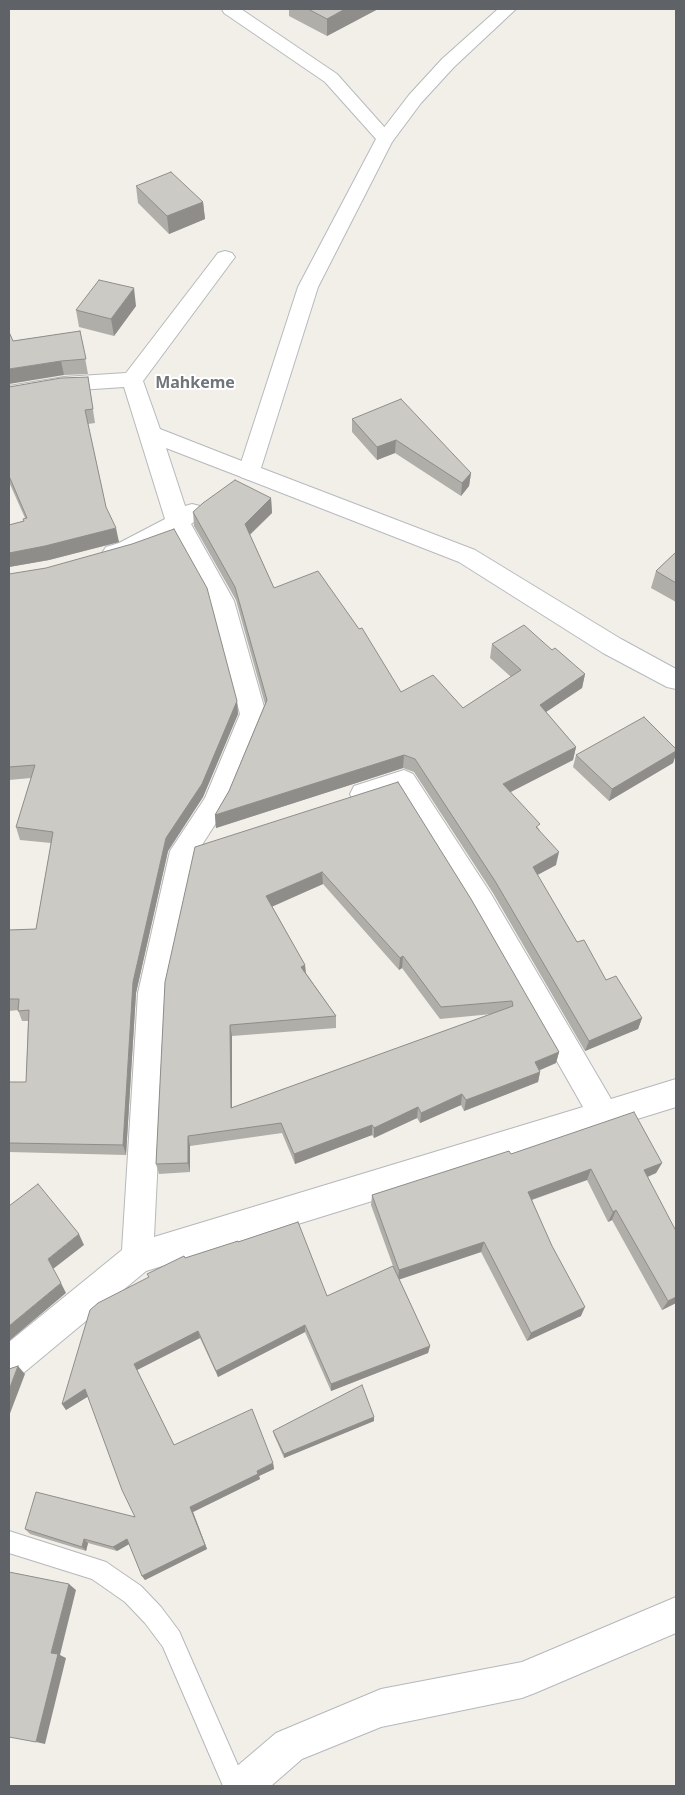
<!DOCTYPE html>
<style>
body{margin:0}
#map{position:relative;width:685px;height:1795px;overflow:hidden;background:#f1efe8;font-family:"Noto Sans",sans-serif}
canvas{display:block}
.frame{position:absolute;inset:0;border:10px solid #5f6368;pointer-events:none}
</style>
<div id="map">
<canvas width="685" height="1795"></canvas>
<div class="frame"></div>
</div>
<script>
const ctx = document.querySelector('canvas').getContext('2d');
ctx.lineJoin = 'round';
function toPath(rows) {
  const path = new Path2D();
  for (const r of rows) {
    path.moveTo(r[0], r[1]);
    for (let i = 2; i < r.length; i += 2) path.lineTo(r[i], r[i + 1]);
  }
  return path;
}
function strokePath(path, color, width, dash) {
  ctx.strokeStyle = color;
  ctx.lineWidth = width;
  ctx.lineCap = dash ? 'butt' : 'round';
  ctx.setLineDash(dash || []);
  ctx.stroke(path);
}
function fill(path, color) {
  ctx.fillStyle = color;
  ctx.fill(path, 'evenodd');
}
function write(font, color, halo, rows, align = 'center') {
  ctx.font = font + ' "Noto Sans",sans-serif';
  ctx.lineWidth = 4;
  ctx.setLineDash([]);
  ctx.textBaseline = 'middle';
  ctx.strokeStyle = halo;
  ctx.fillStyle = color;
  for (const [text, x, y, turn = 0] of rows) {
    ctx.save();
    ctx.translate(x, y);
    ctx.rotate((+turn || 0) * Math.PI / 180);
    ctx.textAlign = isNaN(turn) ? turn : align;
    if (halo) ctx.strokeText(text, 0, 0);
    ctx.fillText(text, 0, 0);
    ctx.restore();
  }
}
const lane = toPath([
 [9,1531,106,1562,141,1586,161,1607,179,1631,247,1786,223,1786,163,1647,145,1623,125,1602,92,1579,9,1553,9,1531]
]);
const street = toPath([
 [498,9,516,9,454,67,421,103,392,142,385,144,378,142,376,138,409,95,442,59,498,9],
 [225,251,232,253,235,257,143,381,160,429,257,467,260,472,257,477,249,480,166,448,185,506,192,504,200,506,203,512,200,518,191,524,234,601,266,714,229,803,196,854,166,993,154,1237,583,1107,471,910,398,793,363,805,354,802,350,794,354,786,404,770,413,774,491,894,611,1099,676,1079,676,1107,146,1271,21,1375,9,1380,9,1342,122,1250,138,993,170,851,205,798,240,714,210,601,173,535,126,558,114,561,106,559,102,553,106,547,119,543,165,519,124,387,64,391,9,400,9,386,64,377,126,373,218,253,225,251],
 [676,1597,676,1633,535,1693,522,1698,381,1727,302,1759,271,1786,223,1786,229,1773,276,1733,381,1689,522,1662,676,1597]
]);
const secondary = toPath([
 [222,9,241,9,337,74,394,138,318,287,261,468,475,550,621,639,676,669,676,689,667,687,603,653,459,562,241,477,238,472,298,287,376,139,325,82,224,13,222,9]
]);
strokePath(lane, '#b5b8bc', 2);
strokePath(street, '#b5b8bc', 2);
strokePath(secondary, '#b6babf', 2);
fill(lane, '#fff');
fill(street, '#fff');
fill(secondary, '#fff');
fill(toPath([
 [289,9,378,9,327,36,289,16],
 [136,186,203,202,205,219,169,234,138,203],
 [136,306,114,336,79,327,76,310],
 [80,331,88,374,64,375,13,341],
 [88,377,95,423,88,424,106,507,119,542,49,560,9,567,9,525,23,521,25,518,9,482,9,387],
 [352,419,471,473,469,486,461,496,395,453,377,460,352,432],
 [271,498,272,513,250,535,274,588,401,692,463,708,511,677,490,658,492,644,552,650,585,674,582,688,546,712,576,747,573,760,510,792,539,829,556,865,537,875,577,942,606,980,642,1018,638,1029,585,1051,493,893,414,772,403,768,216,828,215,815,229,791,265,704,236,600,194,526,193,512],
 [676,552,676,602,651,588,656,571],
 [9,574,237,701,238,714,203,797,168,851,136,993,126,1155,9,1152,9,1082,26,1082,28,1021,22,1021,18,1010,9,1011,9,930,36,929,51,843,20,840,16,827,31,778,9,780],
 [676,749,676,754,673,763,609,801,573,767,576,755],
 [398,782,559,1052,556,1063,540,1070,540,1072,538,1082,464,1111,461,1105,420,1123,417,1118,374,1138,372,1135,295,1164,282,1133,190,1146,190,1172,159,1174,156,1164,165,982],
 [323,884,399,970,402,968,440,1019,492,1014,232,1108,232,1036,336,1028,336,1016,306,973,305,965,272,906],
 [511,1154,662,1163,656,1173,648,1177,676,1303,662,1310,612,1220,608,1222,587,1180,532,1200,581,1316,527,1341,481,1252,399,1279,430,1346,428,1353,331,1391,305,1332,218,1377,200,1338,137,1370,174,1445,273,1463,274,1469,259,1476,260,1479,193,1512,207,1549,145,1580,142,1576,129,1544,117,1551,88,1543,86,1551,30,1534,25,1529,135,1517,88,1396,66,1410,62,1404,185,1258,238,1242,327,1296,393,1266,371,1205,372,1195],
 [374,1417,374,1421,284,1458,274,1435,273,1431]
]), '#afaea9');
fill(toPath([
 [345,9,378,9,327,36,327,19],
 [203,202,205,219,169,234,167,216],
 [134,288,136,306,114,336,111,319],
 [61,361,64,375,9,384,9,369],
 [396,440,395,453,377,460,377,447],
 [471,473,469,486,461,496,462,483],
 [271,498,272,513,246,538,245,524],
 [116,528,119,542,49,560,9,567,9,553],
 [585,674,582,688,537,718,540,705],
 [237,701,238,714,203,797,168,851,136,993,126,1155,123,1145,133,982,166,838],
 [576,747,573,760,501,797,503,784],
 [676,751,676,754,673,763,609,801,612,789],
 [404,755,403,768,216,828,215,815],
 [559,852,556,865,530,879,533,867],
 [322,872,323,884,267,909,266,896],
 [403,956,402,968,399,970,400,958],
 [305,965,306,977,301,967],
 [642,1018,638,1029,585,1051,589,1041],
 [230,1025,232,1036,232,1119,231,1108],
 [559,1052,556,1063,533,1073,535,1062],
 [540,1072,538,1082,464,1111,466,1100],
 [462,1094,461,1105,420,1123,421,1113],
 [418,1107,417,1118,374,1138,374,1128],
 [372,1125,372,1135,295,1164,294,1154],
 [188,1136,190,1146,190,1172,188,1163],
 [662,1163,656,1173,639,1180,644,1170],
 [591,1169,587,1180,525,1202,528,1192],
 [616,1210,612,1220,608,1222,613,1212],
 [79,1234,84,1245,53,1269,48,1259],
 [484,1242,481,1252,398,1280,399,1270],
 [61,1283,66,1293,9,1341,9,1326],
 [676,1297,676,1303,662,1310,668,1301],
 [585,1307,581,1316,527,1341,531,1333],
 [305,1325,305,1332,218,1377,216,1371],
 [198,1331,200,1338,137,1370,134,1364],
 [430,1346,428,1353,331,1391,331,1384],
 [18,1366,25,1374,9,1416,9,1390],
 [85,1389,89,1396,66,1410,62,1404],
 [374,1417,374,1421,284,1458,284,1454],
 [273,1463,274,1469,259,1476,260,1479,193,1512,207,1549,145,1580,142,1576,190,1507],
 [84,1539,88,1543,86,1551,82,1547],
 [127,1539,131,1543,117,1551,113,1547],
 [69,1584,76,1590,60,1655,66,1658,45,1744,36,1742,51,1653]
]), '#8f8d8a');
const building = toPath([
 [308,9,345,9,327,19,308,9],
 [171,172,203,202,167,216,136,186,171,172],
 [99,280,134,288,111,319,76,310,99,280],
 [80,331,86,359,61,361,9,369,9,332,13,341,80,331],
 [88,377,93,409,85,410,106,507,116,528,45,546,9,553,9,525,24,521,23,519,27,518,9,476,9,387,61,378,88,377],
 [401,399,471,473,462,483,396,440,377,447,352,419,401,399],
 [235,480,271,498,245,524,274,588,318,571,359,629,362,628,401,692,433,675,463,708,521,670,492,644,524,625,552,650,555,648,585,674,540,705,576,747,503,784,540,824,536,827,559,852,533,867,577,942,584,940,606,980,616,976,642,1018,589,1041,495,881,415,759,404,755,215,815,229,791,267,700,235,587,193,512,203,503,235,480],
 [174,529,207,588,237,701,202,784,166,838,133,982,123,1145,9,1143,9,1082,26,1082,29,1010,18,1011,19,999,9,999,9,930,36,929,53,832,16,827,35,765,9,767,9,574,46,568,132,544,174,529],
 [676,552,676,583,656,571,676,552],
 [644,717,676,749,676,751,612,789,576,755,644,717],
 [398,782,471,899,559,1052,535,1062,540,1072,466,1100,462,1094,421,1113,418,1107,374,1128,372,1125,294,1154,281,1123,188,1136,188,1163,156,1164,165,982,195,847,398,782],
 [322,872,400,958,403,956,441,1007,512,1001,513,1006,231,1108,230,1025,336,1016,301,967,305,965,266,896,322,872],
 [634,1112,662,1163,644,1170,676,1231,676,1297,668,1301,616,1210,613,1212,591,1169,528,1192,552,1246,585,1307,531,1333,484,1242,399,1270,372,1195,509,1151,511,1154,634,1112],
 [38,1184,79,1234,48,1259,61,1283,9,1326,9,1206,38,1184],
 [298,1222,327,1296,393,1266,430,1346,331,1384,305,1325,216,1371,198,1331,134,1364,174,1445,252,1409,273,1463,257,1471,258,1474,190,1507,205,1545,142,1576,127,1539,113,1547,84,1539,82,1547,25,1529,36,1492,135,1517,122,1490,85,1389,62,1404,90,1310,98,1303,149,1277,147,1274,184,1256,185,1258,238,1241,238,1242,298,1222],
 [18,1366,9,1390,9,1369,18,1366],
 [362,1385,374,1417,284,1454,273,1431,362,1385],
 [9,1572,69,1584,51,1653,58,1654,36,1742,9,1737,9,1572]
]);
fill(building, '#cccac5');
strokePath(building, '#8f8d8a', 1);
write('bold 16px', '#70757a', '#fff', [
 ["Mahkeme",195,383]
]);
</script>
